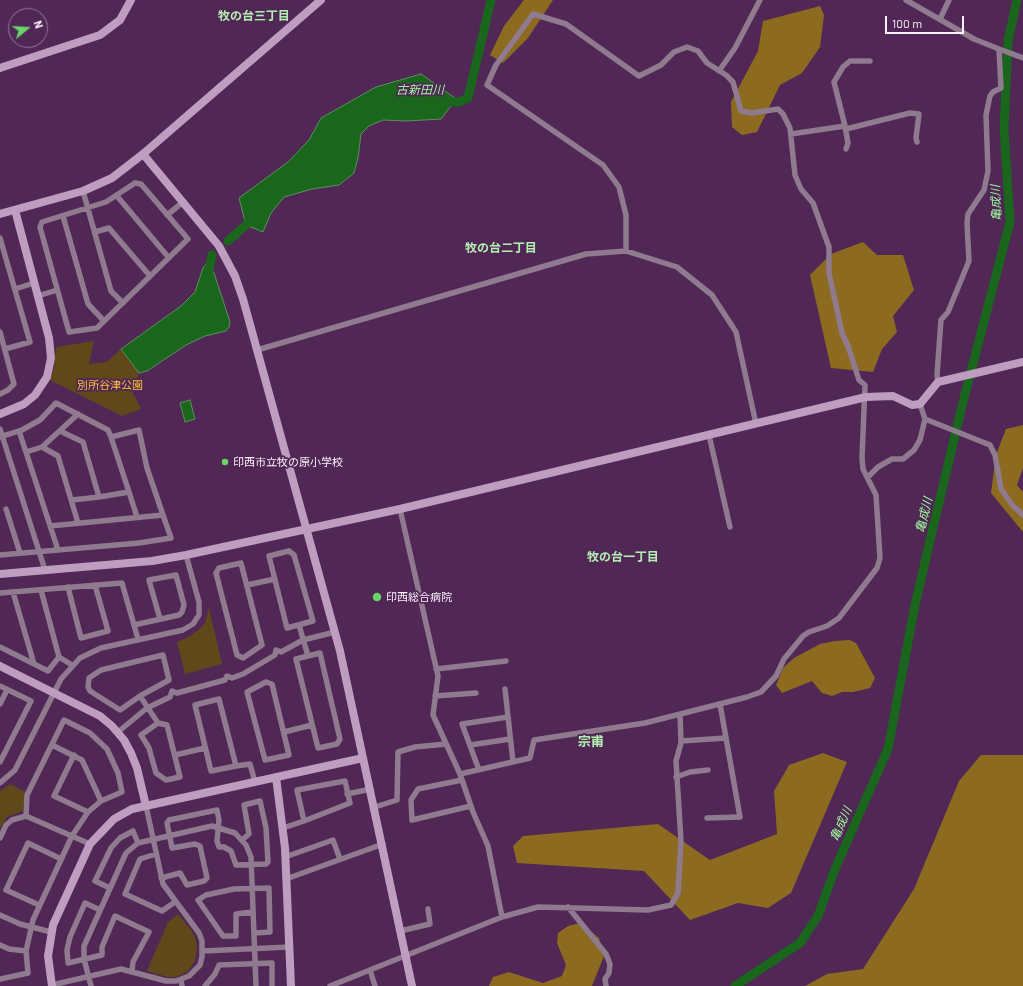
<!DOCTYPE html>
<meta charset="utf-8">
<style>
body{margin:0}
#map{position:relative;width:1023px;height:986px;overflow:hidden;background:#502755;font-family:Barlow,sans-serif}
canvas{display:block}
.north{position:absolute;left:8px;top:8px;width:40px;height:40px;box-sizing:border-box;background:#502755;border:1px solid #947898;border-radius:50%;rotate:72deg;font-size:11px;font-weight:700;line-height:16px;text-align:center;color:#fbf1fc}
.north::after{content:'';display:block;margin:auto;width:14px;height:18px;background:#67d466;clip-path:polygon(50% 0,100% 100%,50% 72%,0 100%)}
.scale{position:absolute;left:885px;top:16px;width:79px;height:18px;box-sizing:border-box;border:2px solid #fbf1fc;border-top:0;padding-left:5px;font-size:12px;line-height:14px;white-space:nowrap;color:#fbf1fc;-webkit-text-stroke:3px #502755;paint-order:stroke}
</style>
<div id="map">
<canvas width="1023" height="986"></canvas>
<div class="north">N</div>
<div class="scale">100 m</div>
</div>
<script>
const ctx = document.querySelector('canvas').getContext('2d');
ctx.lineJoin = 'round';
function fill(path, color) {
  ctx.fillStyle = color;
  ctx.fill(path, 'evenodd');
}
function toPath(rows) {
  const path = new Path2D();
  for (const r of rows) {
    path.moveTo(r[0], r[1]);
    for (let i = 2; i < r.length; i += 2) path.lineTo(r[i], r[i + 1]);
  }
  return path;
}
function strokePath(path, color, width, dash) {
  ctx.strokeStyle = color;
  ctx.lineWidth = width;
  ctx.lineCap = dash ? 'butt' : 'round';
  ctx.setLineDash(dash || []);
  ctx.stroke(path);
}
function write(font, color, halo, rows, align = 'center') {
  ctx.font = font + ' Barlow,"Noto Sans JP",sans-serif';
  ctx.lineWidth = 3.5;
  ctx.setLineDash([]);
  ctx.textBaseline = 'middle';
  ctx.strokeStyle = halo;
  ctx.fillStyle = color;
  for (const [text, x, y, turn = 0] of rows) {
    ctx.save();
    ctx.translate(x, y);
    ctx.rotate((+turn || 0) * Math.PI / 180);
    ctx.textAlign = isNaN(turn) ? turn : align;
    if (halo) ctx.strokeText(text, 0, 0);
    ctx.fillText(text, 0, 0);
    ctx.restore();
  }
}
fill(toPath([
 [94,341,89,364,107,362,121,349,139,373,132,391,141,409,122,416,50,380,54,368,56,347],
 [209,608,222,664,185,674,177,642,187,638,199,630,205,623],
 [10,784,25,792,23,811,7,817,0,828,0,791],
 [178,914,192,931,196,940,197,950,195,961,187,972,176,977,167,977,147,971,168,922]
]), '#5f491a');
fill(toPath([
 [524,0,553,0,528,38,503,63,490,55,504,26],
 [820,6,824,15,820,47,802,73,780,85,757,132,742,135,732,127,731,102,758,51,763,21],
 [863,242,877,255,903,255,914,290,893,316,897,332,882,349,873,372,831,368,810,275,831,254],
 [1023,425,1023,468,1017,485,1023,492,1023,532,991,493,996,455,1006,429],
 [850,640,856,643,875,678,870,688,853,692,842,692,832,696,822,693,812,681,782,693,776,685,783,668,794,658,820,644,835,641],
 [823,753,847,762,791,893,768,908,738,903,690,920,644,871,517,863,513,846,523,836,658,824,710,860,777,834,774,791,789,765],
 [981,755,1023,755,1023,986,805,986,827,974,863,969,914,889,959,781],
 [580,923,599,938,604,956,592,986,489,986,493,977,509,972,543,983,562,976,566,965,557,943,558,933,568,926]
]), '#8c6b21');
const water = toPath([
 [421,74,455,98,454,102,441,119,406,121,383,120,369,126,361,134,358,158,354,173,339,185,312,189,284,197,271,213,263,232,246,225,239,198,288,162,309,140,321,118,376,87,421,74],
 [206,264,210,264,214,273,230,322,229,327,226,331,205,336,186,345,147,371,139,373,121,349,181,306,195,292,203,268,206,264],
 [190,400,195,419,185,422,180,403,190,400]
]);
fill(water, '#19661c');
strokePath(water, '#5d905f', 1);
strokePath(toPath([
 [443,102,459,102,468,98,491,0],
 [228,241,246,225,252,216],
 [208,276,212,255],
 [735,986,800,943,818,916,835,869,888,749,915,605,932,532,963,402,1010,222,1004,129,1008,41,1017,0]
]), '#19661c', 9);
strokePath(toPath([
 [906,0,974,39,999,49,1001,88,993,92,990,96,986,115,988,171,984,190,968,214,967,223,969,261,948,312,941,320,937,375,938,382],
 [940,19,949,0],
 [999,49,1023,58],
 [719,71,735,48,760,0],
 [845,126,848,143,846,149],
 [846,129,910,113,919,114,916,138,917,142],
 [791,134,845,126,834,82,843,67,850,61,870,61],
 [135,183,141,184,188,239,97,328,69,332,40,227,42,222,106,202,135,183],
 [83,191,111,291,123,303],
 [117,196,169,258],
 [167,215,183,202],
 [63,216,88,304,104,321],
 [95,232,109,228,150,276],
 [0,238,30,342,5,349],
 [15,289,34,283],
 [38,296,57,290],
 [0,332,14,384,8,390,0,394],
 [257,350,586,254,626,251,677,267,712,295,736,332,756,424],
 [920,404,925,419,990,445,995,455,1001,489,1013,506,1023,515],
 [0,429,45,570],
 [19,431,26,452],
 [60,431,83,442,99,497,129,492,137,517],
 [709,435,730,527],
 [0,437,22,430,40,420,56,403,108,430,111,437,139,430,147,468,163,515],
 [111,437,129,492],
 [42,447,78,414],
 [868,477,878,467,892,459,903,459,914,450,920,440,925,419],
 [72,500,99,497],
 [6,509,20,553],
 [400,509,438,676,433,715,460,774,473,812,488,846,502,917],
 [58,550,26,452,42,447,58,456,78,523],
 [289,551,294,555,313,621,287,628,269,556,289,551],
 [0,555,139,543,171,538,163,515,50,526],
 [241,563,262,645,243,658,237,655,216,573,219,568,241,563],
 [247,585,275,579],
 [68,587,81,638,108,631,95,585],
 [41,590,59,657,72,665],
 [13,592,34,664],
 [0,593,122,583,138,639],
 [134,625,179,615,182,612,184,605,176,575,149,580,160,619],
 [299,625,308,656],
 [0,647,48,671,59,657],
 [320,653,340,739,337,744,318,748,296,659,320,653],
 [163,655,169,680,140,696,120,710,90,691,88,687,89,678,101,670,163,655],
 [436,669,506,661],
 [266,682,272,684,289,755,265,760,247,692,266,682],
 [0,686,31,701,0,762],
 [505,689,513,762],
 [140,696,158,723,167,725,180,777,166,780,156,773,149,748,141,735,158,723],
 [435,696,476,693],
 [219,699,236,766,211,771,195,705,219,699],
 [0,704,7,690],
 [118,732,147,708,170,697,172,691,177,693,225,680,227,676,232,678,243,674,275,655,276,650,281,652,303,640,335,632],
 [284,732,312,725],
 [681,741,726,738],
 [52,745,82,760,101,801],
 [470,745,510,739],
 [74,755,54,796,88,812],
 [175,755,205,748],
 [236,766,250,764,255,782],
 [479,770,462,724,508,717],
 [460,774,530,758,534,740,645,723,747,697,761,692,776,676,784,659,803,636,809,632,827,626,839,618,877,568,880,558,876,495,863,469,862,458,865,385,859,380,848,346,842,333,829,273,829,247,813,203,801,189,795,175,790,128,783,114,778,109,752,113,741,111,733,82,726,75,707,63,698,51,687,47,674,52,661,65,639,76,566,24,533,14,496,65,487,85,603,165,619,187,626,215,626,251],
 [676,777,690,772,708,770],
 [462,780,418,789,411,800,412,820,471,806],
 [345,781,350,803,304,821,297,790,345,781],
 [0,783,15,770,61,679,80,658,101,648,183,630,193,624,199,615,199,602,186,555],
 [347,794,371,789],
 [375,807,397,800,398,752,415,747,446,744],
 [707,818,740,817,720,704],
 [283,828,304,821],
 [0,838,6,825,12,820,26,816,90,844],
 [156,854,140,859,125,894,162,911,175,902],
 [285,857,333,840,340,859],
 [161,878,180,873,187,885,204,881,207,878,200,846,195,844,172,848,167,823,169,820,217,810,219,820,217,841,219,847,224,847,231,851,236,865,266,864,268,862,266,828,260,801,244,805,249,834,242,840],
 [286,879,383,844],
 [110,888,95,881,111,848,120,838,133,831,138,843],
 [39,905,6,890,28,843,61,859],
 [568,907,606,954,610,964,609,973,605,979,606,986],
 [100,910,85,903,70,937,67,950,68,963,102,955,102,947,115,916,149,932,133,962,132,971],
 [253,912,236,914,236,936,223,936,198,900,206,895,234,889,269,888,270,932,254,933],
 [0,915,20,924,51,932],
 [400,931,430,924,428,909],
 [0,945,9,949,26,951],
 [203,951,289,947],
 [370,970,375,986],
 [0,979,28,973,26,951,33,920,72,836,88,812,101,801,122,792,118,773,107,749,90,733,64,720,27,795,26,816],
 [181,980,182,986],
 [52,985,121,969,166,981,176,981,189,976,200,965,202,957,202,941,199,933,163,884,146,806],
 [91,986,84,959,84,946,126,853,138,843,212,826,235,833,246,845,251,857,256,986],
 [205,986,215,974,219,965,272,963,272,986],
 [330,986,502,917,538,907,648,910,671,905,678,893,681,841,676,761,681,743,680,715]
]), '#8f7a90', 5.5);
strokePath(toPath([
 [0,68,100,35,120,20,131,0],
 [143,154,219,246,235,276,243,299,340,651,412,986],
 [0,214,83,191,112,178,143,154,321,0],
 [0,414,24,404,35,395,47,377,51,358,49,338,15,210],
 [0,574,152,561,186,555,400,509,866,397,893,396,912,405,920,404,938,382,1023,362],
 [0,666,100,716,112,726,124,740,131,753,137,768,146,806],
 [276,777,285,848,291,986],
 [52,986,48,956,53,925,90,844,114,819,132,809,363,758]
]), '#be9dc1', 8);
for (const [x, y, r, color] of [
 [225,462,4,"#67d466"],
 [377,597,5,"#67d466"]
]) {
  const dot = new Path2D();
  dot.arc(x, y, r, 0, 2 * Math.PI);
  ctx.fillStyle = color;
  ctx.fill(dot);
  strokePath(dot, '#502755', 1.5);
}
write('11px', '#f8be38', '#502755', [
 ["別所谷津公園",110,385]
]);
write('11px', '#fbf1fc', '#502755', [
 ["印西市立牧の原小学校",233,462],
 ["印西総合病院",386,597]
], 'left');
write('bold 12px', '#b4edb1', '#502755', [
 ["牧の台三丁目",254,16],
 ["牧の台二丁目",501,248],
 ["牧の台一丁目",623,557]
]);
write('italic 12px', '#9efa9b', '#502755', [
 ["古新田川",420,90],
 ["亀成川",996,203,-92],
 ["亀成川",924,515,-76],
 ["亀成川",841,824,-66]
]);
write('bold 13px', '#b4edb1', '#502755', [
 ["宗甫",591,742]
]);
</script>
